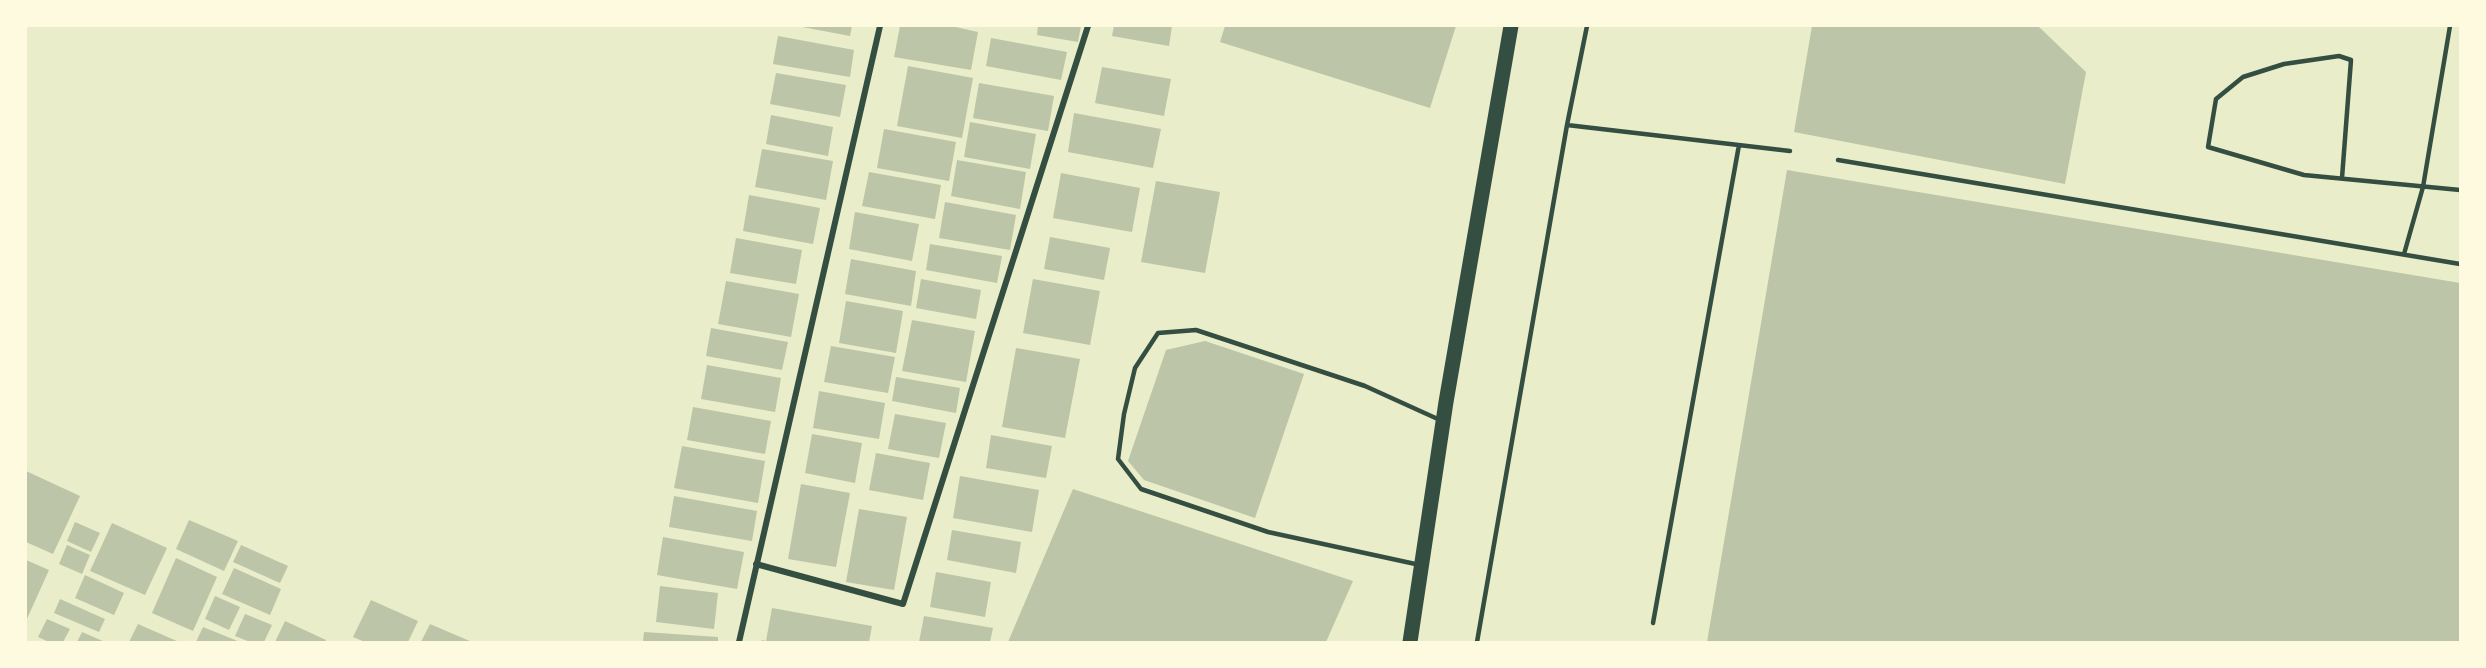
<!DOCTYPE html>
<style>
body{margin:0}
#map{position:relative;width:2486px;height:668px;overflow:hidden;background:#e9edc9;font-family:"Asap Condensed",sans-serif}
canvas{display:block}
.frame{position:absolute;inset:0;border:27px solid #fefae0;pointer-events:none}
</style>
<div id="map">
<canvas width="2486" height="668"></canvas>
<div class="frame"></div>
</div>
<script>
const ctx = document.querySelector('canvas').getContext('2d');
ctx.lineJoin = 'round';
function fill(path, color) {
  ctx.fillStyle = color;
  ctx.fill(path, 'evenodd');
}
function toPath(rows) {
  const path = new Path2D();
  for (const r of rows) {
    path.moveTo(r[0], r[1]);
    for (let i = 2; i < r.length; i += 2) path.lineTo(r[i], r[i + 1]);
  }
  return path;
}
function strokePath(path, color, width, dash) {
  ctx.strokeStyle = color;
  ctx.lineWidth = width;
  ctx.lineCap = dash ? 'butt' : 'round';
  ctx.setLineDash(dash || []);
  ctx.stroke(path);
}
fill(toPath([
 [797,26,852,26,850,36],
 [900,26,951,26,978,32,971,70,894,57],
 [1038,26,1081,26,1078,42,1037,35],
 [1114,26,1172,26,1169,46,1112,36],
 [1225,26,1456,26,1430,108,1220,42],
 [1812,26,2038,26,2086,72,2065,184,1794,132],
 [778,36,854,50,850,77,773,64],
 [991,38,1067,52,1061,80,986,66],
 [908,66,973,78,962,138,897,126],
 [1102,67,1171,79,1164,116,1095,103],
 [776,73,846,85,840,117,770,104],
 [979,83,1054,96,1048,131,973,118],
 [1074,113,1161,129,1153,168,1068,152],
 [771,115,833,127,828,156,766,144],
 [970,122,1036,134,1030,169,964,157],
 [884,129,956,142,949,181,877,168],
 [762,149,833,161,826,200,755,187],
 [957,160,1026,172,1020,209,951,196],
 [1787,170,2460,283,2460,642,1707,642],
 [869,172,941,185,935,219,862,206],
 [1061,173,1140,188,1132,232,1053,218],
 [1156,181,1220,192,1205,273,1141,262],
 [749,195,820,208,813,244,743,231],
 [945,202,1016,215,1010,250,939,238],
 [855,212,919,224,912,261,849,249],
 [1050,237,1110,248,1104,280,1044,269],
 [736,238,802,250,796,284,730,273],
 [930,244,1002,256,997,283,926,270],
 [851,259,916,271,911,306,845,294],
 [921,279,981,290,976,319,916,308],
 [1033,279,1100,291,1090,345,1023,333],
 [726,281,799,294,791,337,718,324],
 [846,301,903,311,896,353,839,343],
 [912,320,975,331,966,382,902,371],
 [711,328,788,342,782,370,706,356],
 [1205,341,1304,374,1255,518,1144,480,1128,461,1166,350],
 [831,346,895,357,888,393,824,382],
 [1016,348,1080,359,1065,438,1002,427],
 [707,365,781,378,775,412,701,399],
 [896,377,960,388,956,413,892,401],
 [819,391,885,403,879,439,813,428],
 [693,407,771,421,765,454,687,440],
 [895,414,946,423,939,458,888,449],
 [812,434,862,443,855,483,805,473],
 [991,435,1052,446,1046,478,986,468],
 [682,446,765,461,758,503,674,488],
 [876,453,930,463,923,500,869,490],
 [26,471,80,496,53,554,26,542],
 [960,476,1039,490,1032,532,953,518],
 [801,484,850,493,836,567,788,559],
 [1073,489,1353,581,1326,642,1008,642],
 [674,496,757,511,752,541,669,527],
 [859,509,907,517,894,590,846,582],
 [189,520,238,541,224,571,176,549],
 [75,522,100,533,91,552,67,541],
 [112,523,167,548,145,595,90,571],
 [952,530,1021,542,1016,573,947,560],
 [663,537,744,552,737,589,657,575],
 [67,545,90,555,82,574,59,564],
 [241,545,288,566,280,583,233,562],
 [176,558,217,577,193,631,152,613],
 [26,560,49,570,26,621],
 [234,568,281,589,270,615,222,594],
 [936,572,991,582,985,617,930,607],
 [85,575,124,593,114,615,75,598],
 [660,586,718,593,714,629,656,622],
 [215,596,240,607,229,630,205,619],
 [60,599,105,619,99,632,54,613],
 [371,600,418,621,408,642,365,642,353,637],
 [772,608,872,626,869,642,761,642,762,640,766,641],
 [245,614,272,625,264,642,250,642,235,636],
 [924,616,993,628,990,642,919,642],
 [47,619,70,629,63,642,49,642,38,637],
 [285,621,326,640,325,642,275,642],
 [138,624,179,642,129,642],
 [430,624,472,642,421,642],
 [203,627,240,642,196,642],
 [82,632,105,642,77,642],
 [644,632,718,637,718,642,643,642]
]), '#bcc5a7');
strokePath(toPath([
 [1567,125,1790,151],
 [1838,160,2460,264],
 [2342,178,2351,60,2339,56,2284,64,2243,77,2216,99,2208,147,2304,175,2460,190],
 [2404,254,2423,187,2450,26],
 [1420,565,1268,532,1141,489,1118,459,1124,414,1135,368,1158,333,1196,330,1365,386,1440,420],
 [1653,623,1739,145],
 [1477,642,1567,125,1587,26]
]), '#344e41', 4.5);
strokePath(toPath([
 [756,564,903,604,1088,26],
 [739,642,880,26]
]), '#344e41', 6);
strokePath(toPath([
 [1410,642,1446,402,1511,26]
]), '#344e41', 15);
</script>
